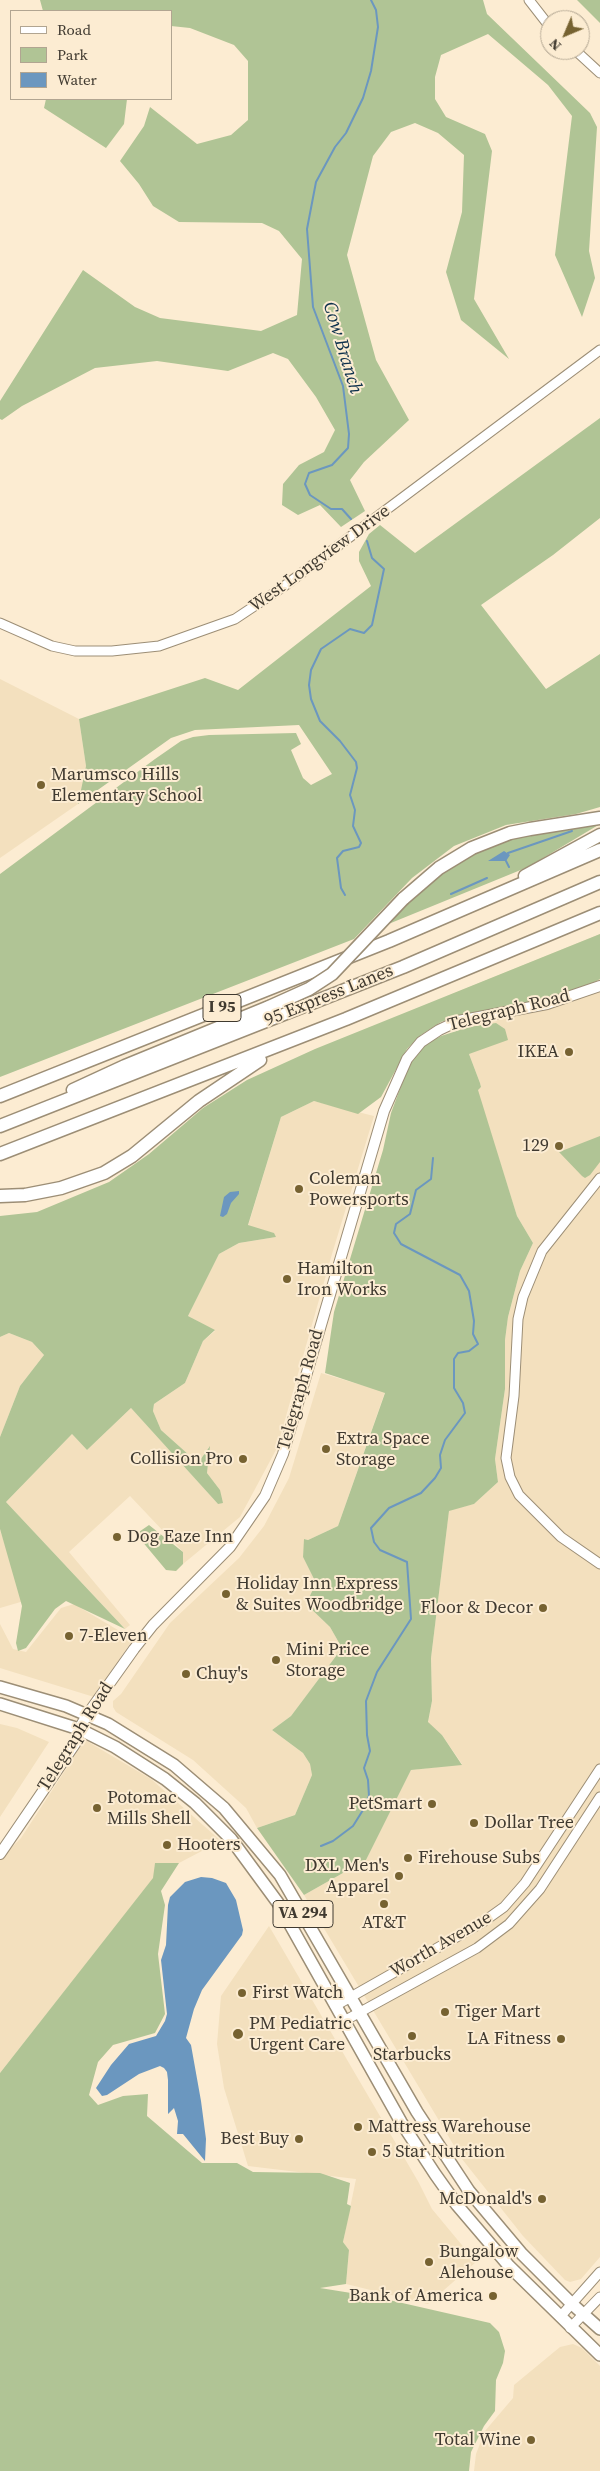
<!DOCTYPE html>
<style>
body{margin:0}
#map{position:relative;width:600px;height:2471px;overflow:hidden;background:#fcecd2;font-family:"Source Serif 4",serif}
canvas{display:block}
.legend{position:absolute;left:10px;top:10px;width:162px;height:90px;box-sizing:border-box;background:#fcecd2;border:1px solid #b1a591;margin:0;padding:6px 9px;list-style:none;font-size:15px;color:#403a30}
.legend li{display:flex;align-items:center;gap:10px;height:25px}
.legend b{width:25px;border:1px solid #b1a591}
.north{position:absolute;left:540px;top:10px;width:50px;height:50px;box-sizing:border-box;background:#fcecd2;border:1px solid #b1a591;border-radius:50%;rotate:225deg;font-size:14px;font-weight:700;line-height:20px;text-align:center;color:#403a30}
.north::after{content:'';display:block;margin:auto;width:18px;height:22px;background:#766231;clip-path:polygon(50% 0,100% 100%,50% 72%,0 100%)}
</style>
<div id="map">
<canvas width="600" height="2471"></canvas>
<ul class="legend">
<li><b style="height:6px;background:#fff"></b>Road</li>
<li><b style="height:14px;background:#b0c495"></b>Park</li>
<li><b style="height:14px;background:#6b97bf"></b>Water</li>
</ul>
<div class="north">N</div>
</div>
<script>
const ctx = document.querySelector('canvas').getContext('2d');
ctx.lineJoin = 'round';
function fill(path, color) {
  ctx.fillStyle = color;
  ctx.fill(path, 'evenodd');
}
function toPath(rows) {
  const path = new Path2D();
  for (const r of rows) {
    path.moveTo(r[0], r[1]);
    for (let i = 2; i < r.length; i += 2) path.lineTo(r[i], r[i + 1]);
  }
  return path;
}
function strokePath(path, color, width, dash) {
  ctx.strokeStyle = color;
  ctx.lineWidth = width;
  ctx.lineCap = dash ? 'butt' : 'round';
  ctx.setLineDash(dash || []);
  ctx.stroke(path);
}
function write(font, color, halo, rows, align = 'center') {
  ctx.font = font + ' "Source Serif 4",serif';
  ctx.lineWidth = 4;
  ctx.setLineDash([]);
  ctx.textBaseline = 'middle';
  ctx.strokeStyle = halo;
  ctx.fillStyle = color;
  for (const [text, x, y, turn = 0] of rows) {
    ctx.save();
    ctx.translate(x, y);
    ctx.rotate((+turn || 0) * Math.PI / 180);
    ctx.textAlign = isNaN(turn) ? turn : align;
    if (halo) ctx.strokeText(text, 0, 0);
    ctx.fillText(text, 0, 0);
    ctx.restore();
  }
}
fill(toPath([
 [0,679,79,719,86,766,78,804,0,858],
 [600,934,600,2257,581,2279,570,2282,565,2280,523,2236,462,2159,304,1895,366,1860,411,1770,462,1764,442,1735,428,1723,432,1701,431,1658,449,1510,474,1504,498,1482,495,1459,505,1389,505,1340,508,1317,520,1271,533,1243,517,1216,477,1090,481,1087,480,1083,447,996],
 [314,1101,374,1116,332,1254,277,1448,240,1517,183,1564,183,1552,130,1496,69,1552,130,1625,125,1629,6,1502,72,1434,87,1450,131,1408,218,1504,220,1490,207,1473,209,1447,198,1463,161,1430,153,1411,154,1404,185,1383,203,1341,215,1331,188,1316,219,1254,239,1243,276,1237,273,1233,248,1226,281,1117],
 [9,1333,32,1342,44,1355,20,1386,0,1437,0,1337],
 [321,1373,385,1392,338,1526,308,1540,305,1539,303,1557,316,1583,306,1604,330,1627,342,1648,291,1716,272,1730,303,1753,310,1764,312,1775,295,1815,257,1828,246,1808,193,1760,116,1712,113,1707,113,1701,121,1694,170,1623,239,1558,264,1526,289,1478],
 [0,1530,24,1601,0,1608],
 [74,1604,133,1639,94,1697,0,1668,0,1624,13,1649,26,1652,61,1608],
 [0,1724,17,1728,49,1742,0,1817],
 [85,1740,151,1779,221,1841,179,1863,155,1863,154,1878,0,2073,0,1859,21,1838],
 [269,1926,419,2183,432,2209,476,2262,428,2304,346,2284,349,2250,343,2242,356,2179,248,2166,224,2088,217,2044,221,1996],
 [573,2344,582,2348,600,2366,600,2471,474,2471,476,2454,485,2431,513,2398,514,2385,560,2347]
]), '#f3e0be');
fill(toPath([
 [40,0,483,0,487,14,590,113,597,127,589,251,595,278,582,317,555,255,572,116,548,85,488,34,441,55,435,77,435,99,446,117,485,134,492,151,474,299,509,359,461,320,446,272,462,212,464,155,438,133,415,123,391,132,373,156,347,255,376,360,409,420,364,462,350,480,365,511,341,527,320,505,298,515,282,505,283,484,299,465,324,452,335,430,316,397,288,359,273,353,228,371,157,361,95,368,22,406,2,420,0,419,0,401,83,270,135,307,160,318,261,331,297,315,302,259,279,231,262,223,179,222,153,206,139,184,120,161,144,126,150,107,197,144,231,135,248,120,248,61,234,45,190,28,171,26,171,11,43,11],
 [577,0,600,0,600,23],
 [46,99,127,99,124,124,106,148,44,108],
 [600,418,600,518,553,555,481,605,546,689,600,654,600,807,576,814,506,825,454,846,412,878,354,939,0,1077,0,874,155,759,181,741,193,737,209,735,296,733,301,744,291,750,303,778,311,785,332,774,299,725,195,730,171,738,78,804,86,766,79,719,205,678,238,690,371,586,359,561,359,552,369,534,380,525,415,553],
 [600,824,528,867,386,925,436,874,471,853,518,835],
 [600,934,600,979,587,986,544,1001,458,1016,441,1022,421,1035,407,1049,381,1097,358,1114,314,1101,281,1117,248,1225,274,1233,276,1237,239,1243,219,1254,188,1316,215,1330,203,1341,185,1383,154,1404,153,1411,161,1430,198,1463,210,1446,207,1473,220,1490,223,1503,218,1504,131,1408,87,1450,72,1434,6,1502,125,1629,66,1601,55,1609,26,1648,18,1651,16,1643,22,1606,0,1529,0,1437,20,1386,44,1355,32,1342,9,1333,0,1337,0,1216,37,1212,109,1182,149,1154,203,1108,247,1080,315,1049],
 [496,1023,505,1029,508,1040,469,1054,480,1083,481,1087,478,1090,517,1216,533,1243,520,1271,508,1317,505,1340,505,1389,495,1459,498,1482,474,1504,449,1511,431,1658,432,1701,428,1722,442,1735,462,1765,411,1770,366,1860,304,1895,257,1828,295,1815,312,1775,310,1764,303,1753,272,1730,291,1716,342,1648,330,1627,306,1604,316,1583,303,1557,304,1539,308,1540,338,1526,385,1393,325,1373,334,1312,383,1150,391,1113,410,1062,424,1045,441,1036,469,1027],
 [600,1136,600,1162,590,1175,585,1178,582,1176,559,1152],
 [149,1525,183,1552,183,1564,176,1571,166,1570,136,1534],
 [155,1863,179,1863,161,1891,165,1905,158,1954,165,2014,155,2033,113,2045,98,2062,89,2095,98,2105,123,2096,148,2094,147,2116,202,2163,237,2163,253,2172,320,2173,350,2183,347,2204,351,2206,343,2242,349,2250,346,2284,320,2288,376,2297,490,2323,499,2332,505,2351,503,2363,496,2380,495,2411,484,2426,471,2452,469,2471,0,2471,0,2073,153,1878]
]), '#b0c495');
fill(toPath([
 [504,851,510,855,506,861,488,861],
 [239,1191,239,1194,231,1203,227,1214,223,1217,220,1216,224,1197,230,1192],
 [201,1877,212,1878,226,1883,236,1900,243,1930,242,1935,202,1990,194,2009,186,2038,191,2045,201,2101,206,2139,205,2161,183,2134,177,2134,178,2121,174,2108,168,2114,168,2080,167,2072,164,2068,160,2066,139,2074,107,2095,102,2096,96,2088,111,2065,129,2044,156,2036,165,2021,167,2014,161,1960,166,1945,168,1905,170,1897,185,1882]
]), '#6b97bf');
strokePath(toPath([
 [351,519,342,509,331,509,310,495,305,484,309,473,332,465,348,448,349,434,343,386,313,307,307,229,316,182,335,147,346,133,363,98,371,71,378,27,376,10,371,0],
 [508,853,572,831],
 [506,861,509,867],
 [451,894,487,878],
 [345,895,341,888,337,858,343,851,359,847,361,843,353,826,355,810,350,795,357,768,356,762,340,741,320,721,311,699,309,685,311,670,321,649,350,629,364,633,372,625,384,569,372,558,367,541],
 [321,1846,333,1841,353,1826,363,1810,369,1796,368,1780,364,1768,370,1751,367,1735,366,1701,377,1672,411,1619,407,1562,380,1550,374,1542,371,1528,389,1508,421,1493,435,1478,441,1468,440,1455,445,1440,465,1413,463,1403,454,1388,454,1359,458,1353,469,1351,478,1344,473,1334,474,1321,469,1291,460,1275,401,1244,394,1233,396,1224,410,1214,416,1190,431,1179,433,1158]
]), '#6b97bf', 2);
const tertiary = toPath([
 [529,0,550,27],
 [575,50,600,73],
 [0,623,52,646,75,651,112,651,159,646,235,619,283,587,600,350],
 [600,1178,542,1251,523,1297,518,1319,514,1396,506,1458,510,1477,519,1495,561,1537,600,1564],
 [335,2006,483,1922,504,1907,525,1883,600,1769],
 [344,2021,477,1948,509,1924,540,1889,600,1797],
 [560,2317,600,2272],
 [570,2328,600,2297]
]);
const secondary = toPath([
 [0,1854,75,1744,79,1729,87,1715,134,1649,153,1625,230,1547,265,1496,283,1454,384,1111,407,1059,421,1042,439,1030,458,1021,547,1004,600,986]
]);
const trunk = toPath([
 [0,1687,66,1706,108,1724,174,1765,224,1808,280,1875,417,2112,469,2191,522,2254,572,2304,600,2329],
 [0,1704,79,1729,115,1747,165,1779,195,1803,231,1839,278,1903,401,2122,435,2174,457,2205,509,2266,600,2355]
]);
const motorway = toPath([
 [525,876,600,835],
 [403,899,439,868,472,848,510,833,530,829,600,818],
 [73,1090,125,1066,269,1007],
 [0,1096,389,941,600,850],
 [0,1126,403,967,600,882],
 [0,1154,346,1019,600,913],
 [0,1196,25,1195,61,1188,104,1173,132,1156,199,1101,260,1060]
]);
strokePath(tertiary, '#9c8e76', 11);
strokePath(secondary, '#9c8e76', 12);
strokePath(trunk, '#9c8e76', 14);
strokePath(motorway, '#9c8e76', 15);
strokePath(tertiary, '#fff', 9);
strokePath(secondary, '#fff', 10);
strokePath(trunk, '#fff', 11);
strokePath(motorway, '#fff', 12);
const motorwayBridge = toPath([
 [269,1007,309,989,332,974,403,899]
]);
strokePath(motorwayBridge, '#9c8e76', 15, []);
strokePath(motorwayBridge, '#fff', 12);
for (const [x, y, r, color] of [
 [41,785,5,"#766231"],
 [569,1052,5,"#766231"],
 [559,1146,5,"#766231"],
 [299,1189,5,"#766231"],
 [287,1279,5,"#766231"],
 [326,1449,5,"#766231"],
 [243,1459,5,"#766231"],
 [117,1537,5,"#766231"],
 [226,1594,5,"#766231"],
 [543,1608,5,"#766231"],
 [69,1636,5,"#766231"],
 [276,1660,5,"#766231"],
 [186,1674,5,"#766231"],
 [432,1804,5,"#766231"],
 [97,1808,5,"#766231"],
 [474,1823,5,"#766231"],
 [167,1845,5,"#766231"],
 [408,1858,5,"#766231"],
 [399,1876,5,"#766231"],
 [384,1904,5,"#766231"],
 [242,1993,5,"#766231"],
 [445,2012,5,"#766231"],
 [238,2034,6,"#766231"],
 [412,2036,5,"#766231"],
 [561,2039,5,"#766231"],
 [358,2127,5,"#766231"],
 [299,2139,5,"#766231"],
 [372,2152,5,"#766231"],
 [542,2199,5,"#766231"],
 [429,2262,5,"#766231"],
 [493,2296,5,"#766231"],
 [531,2440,5,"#766231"]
]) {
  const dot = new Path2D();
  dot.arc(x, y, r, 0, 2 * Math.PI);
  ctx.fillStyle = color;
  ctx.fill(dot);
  strokePath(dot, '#fcecd2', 2);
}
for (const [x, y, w] of [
 [222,1008,38],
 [303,1914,60]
]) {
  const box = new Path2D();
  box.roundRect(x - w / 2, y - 13.5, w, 27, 4);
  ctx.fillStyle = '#fcecd2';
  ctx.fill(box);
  strokePath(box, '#403a30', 1);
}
write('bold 16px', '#403a30', null, [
 ["I 95",222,1008],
 ["VA 294",303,1914]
]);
write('18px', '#403a30', '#fcecd2', [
 ["West Longview Drive",320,559,-36],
 ["95 Express Lanes",329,996,-22],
 ["Telegraph Road",509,1011,-14],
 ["Telegraph Road",301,1390,-74],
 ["Telegraph Road",76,1737,-58],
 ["Worth Avenue",441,1945,-30]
]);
write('18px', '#403a30', '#fcecd2', [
 ["Marumsco Hills",51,775],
 ["Elementary School",51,796],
 ["IKEA",559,1052,"right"],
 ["129",549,1146,"right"],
 ["Coleman",309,1179],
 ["Powersports",309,1200],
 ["Hamilton",297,1269],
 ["Iron Works",297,1290],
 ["Extra Space",336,1439],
 ["Storage",336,1460],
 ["Collision Pro",233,1459,"right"],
 ["Dog Eaze Inn",127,1537],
 ["Holiday Inn Express",236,1584],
 ["& Suites Woodbridge",236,1605],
 ["Floor & Decor",533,1608,"right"],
 ["7-Eleven",79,1636],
 ["Mini Price",286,1650],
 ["Storage",286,1671],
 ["Chuy's",196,1674],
 ["Potomac",107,1798],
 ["Mills Shell",107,1819],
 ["PetSmart",422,1804,"right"],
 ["Dollar Tree",484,1823],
 ["Hooters",177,1845],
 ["Firehouse Subs",418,1858],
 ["DXL Men's",389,1866,"right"],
 ["Apparel",389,1887,"right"],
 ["AT&T",384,1923,"center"],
 ["First Watch",252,1993],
 ["Tiger Mart",455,2012],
 ["PM Pediatric",249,2024],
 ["Urgent Care",249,2045],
 ["LA Fitness",551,2039,"right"],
 ["Starbucks",412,2055,"center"],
 ["Mattress Warehouse",368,2127],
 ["Best Buy",289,2139,"right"],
 ["5 Star Nutrition",382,2152],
 ["McDonald's",532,2199,"right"],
 ["Bungalow",439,2252],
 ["Alehouse",439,2273],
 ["Bank of America",483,2296,"right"],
 ["Total Wine",521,2440,"right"]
], 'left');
write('italic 19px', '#0d304c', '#fcecd2', [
 ["Cow Branch",342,348,73]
]);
</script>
